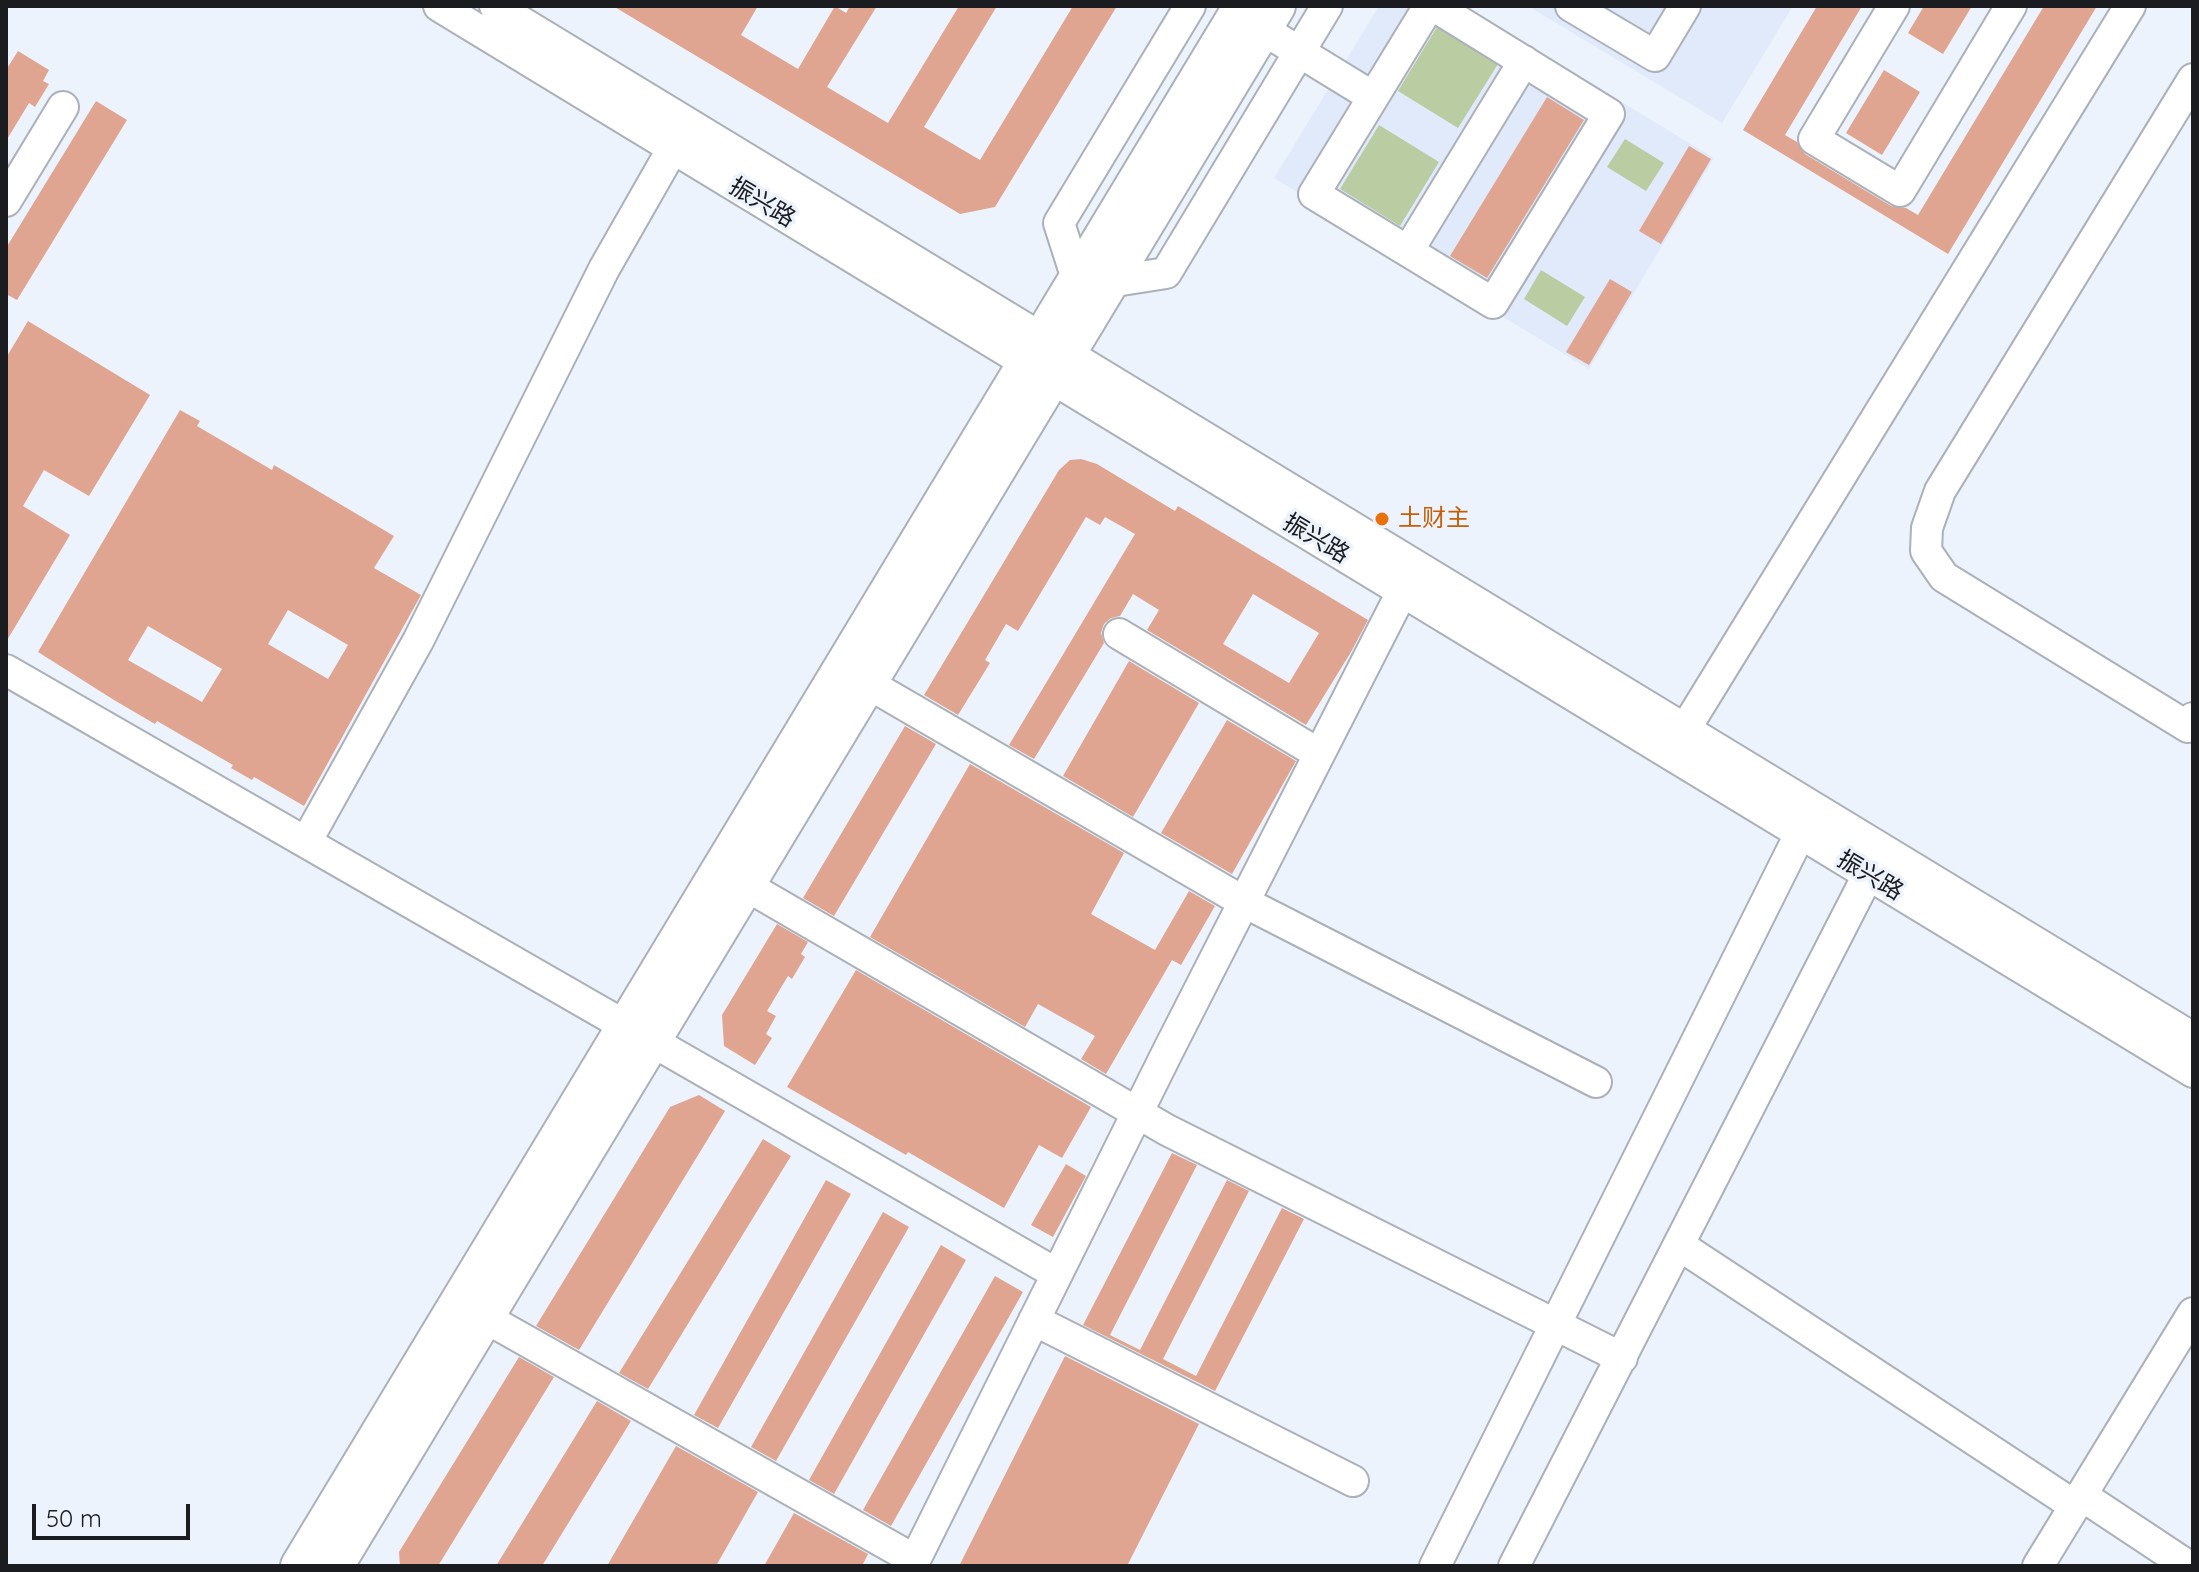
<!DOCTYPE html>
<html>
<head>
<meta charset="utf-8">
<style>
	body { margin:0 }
	#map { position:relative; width:2199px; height:1572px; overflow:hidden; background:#edf3fc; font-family:Quicksand,sans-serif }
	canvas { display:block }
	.frame { position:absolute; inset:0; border:8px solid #1a1c1f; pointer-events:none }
	.scale { position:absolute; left:32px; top:1504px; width:158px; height:36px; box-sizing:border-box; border:4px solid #1a1c1f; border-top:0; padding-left:10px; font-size:24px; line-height:28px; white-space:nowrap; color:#1a1c1f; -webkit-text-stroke:6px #edf3fc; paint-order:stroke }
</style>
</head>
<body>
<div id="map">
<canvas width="2199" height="1572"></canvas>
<div class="frame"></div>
<div class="scale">50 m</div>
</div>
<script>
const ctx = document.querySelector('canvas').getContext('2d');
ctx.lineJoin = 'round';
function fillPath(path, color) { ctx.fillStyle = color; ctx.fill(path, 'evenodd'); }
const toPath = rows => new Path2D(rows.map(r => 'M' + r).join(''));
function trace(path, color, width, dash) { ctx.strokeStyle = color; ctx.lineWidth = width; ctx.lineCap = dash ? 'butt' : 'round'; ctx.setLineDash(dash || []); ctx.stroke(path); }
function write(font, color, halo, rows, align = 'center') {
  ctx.font = font + ' Quicksand,"Noto Sans SC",sans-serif'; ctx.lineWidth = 7; ctx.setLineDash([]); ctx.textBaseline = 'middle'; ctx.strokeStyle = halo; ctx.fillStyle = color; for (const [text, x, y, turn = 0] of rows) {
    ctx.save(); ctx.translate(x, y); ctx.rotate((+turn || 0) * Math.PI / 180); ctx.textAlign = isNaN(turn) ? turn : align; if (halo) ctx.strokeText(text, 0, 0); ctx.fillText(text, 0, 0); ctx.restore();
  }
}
const built = toPath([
	[1379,6,1463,6,1714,158,1589,369,1274,178],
	[1528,6,1793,6,1722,123]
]);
const green = toPath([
	[1437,27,1498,64,1458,128,1398,91],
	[1379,125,1439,162,1400,226,1340,189],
	[1625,139,1664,163,1646,191,1607,167],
	[1541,270,1585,297,1567,326,1524,299]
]);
const building = toPath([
	[613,6,758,6,741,35,798,69,835,6,846,13,850,6,877,6,827,87,888,123,959,6,997,6,924,127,980,160,1073,6,1117,6,995,207,960,214],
	[1817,6,1862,6,1785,135,1797,142,1805,154,1891,206,1906,208,1918,215,2044,6,2097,6,1948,254,1743,130],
	[1924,6,1972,6,1943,54,1908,33],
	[18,51,49,70,43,81,49,84,35,107,29,103,6,141,6,70],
	[1884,70,1920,92,1882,155,1846,133],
	[1547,97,1584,120,1487,278,1450,256],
	[96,101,127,120,17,300,6,294,6,248],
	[1689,146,1711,159,1661,244,1639,231],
	[1610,279,1632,292,1589,365,1566,352],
	[28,321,150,395,89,496,44,470,23,506,70,535,6,642,6,358],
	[180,410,200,421,197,426,272,470,274,465,394,536,374,568,421,595,304,806,254,777,252,780,231,768,233,765,157,721,155,724,114,700,38,652],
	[288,610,348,645,328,679,268,644],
	[148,626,222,669,202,702,128,660],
	[1081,459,1097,464,1175,511,1178,506,1368,620,1351,652,1306,725,1147,630,1159,610,1133,594,1120,616,1111,618,1104,624,1101,633,1104,643,1034,759,1009,745,1135,534,1105,517,1100,525,1086,517,1018,631,1006,624,985,660,990,663,958,715,924,695,1059,470,1070,460],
	[1253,594,1319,633,1289,683,1223,644],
	[1129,661,1199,703,1133,817,1063,776],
	[1227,720,1296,761,1232,874,1161,833],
	[905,726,936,744,834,916,803,898],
	[970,764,1124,853,1091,914,1155,950,1189,891,1215,906,1181,965,1172,960,1106,1074,1081,1059,1095,1036,1038,1004,1025,1027,870,937],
	[777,924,808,942,801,954,805,957,792,979,788,976,767,1011,776,1016,766,1034,772,1038,755,1065,724,1046,722,1015],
	[856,970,1091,1107,1062,1158,1039,1145,1004,1208,908,1152,906,1155,787,1087],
	[699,1095,725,1111,579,1350,536,1326,670,1107],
	[763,1139,791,1156,648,1389,619,1373],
	[1172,1153,1197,1165,1110,1335,1140,1350,1227,1180,1249,1191,1163,1359,1196,1376,1282,1208,1304,1219,1215,1391,1083,1325],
	[1066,1164,1086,1176,1053,1237,1031,1225],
	[826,1180,851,1194,718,1428,694,1415],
	[883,1212,909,1227,776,1461,751,1447],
	[941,1245,966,1260,834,1494,809,1480],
	[995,1276,1023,1292,891,1526,863,1510],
	[1065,1356,1199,1424,1127,1566,959,1566],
	[519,1357,554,1377,438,1566,400,1566,399,1552],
	[597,1401,631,1421,542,1566,496,1566],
	[676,1446,758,1492,716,1566,607,1566],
	[794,1513,868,1554,862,1566,764,1566]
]);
const minor = toPath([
	[439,6,2193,1072],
	[495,6,2193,1038],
	[1429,6,1314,194,1493,303,1609,114,1434,6],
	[1571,6,1655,56,1685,6],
	[1894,6,1814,139,1900,191,2011,6],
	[1262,29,1373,97],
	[2193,79,1940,491,1927,528,1926,551,1944,577,2188,727,2193,718],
	[6,201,63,107],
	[1408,251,1524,61],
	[1077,279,1059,223,1190,6],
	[1109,282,1166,273,1327,6],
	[1119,634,1319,754],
	[6,670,1057,1274],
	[867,683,1244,902,1596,1082],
	[1674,747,2130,6],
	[306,842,418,641,604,269,673,148],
	[745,885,1167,1130,1622,1358],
	[1679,1245,2075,1506],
	[484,1317,915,1560],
	[1034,1320,1353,1481],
	[2081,1495,2188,1566],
	[912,1566,1169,1049,1402,592],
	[1435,1566,1800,834],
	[1514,1566,1866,879],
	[2038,1566,2193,1313]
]);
const major = toPath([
	[300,1566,1243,6],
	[334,1566,1276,6]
]);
const markers = [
	[1382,519,8,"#e8710a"]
];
const streetNames = [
	["振兴路",762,203,31],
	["振兴路",1316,539,31],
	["振兴路",1870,876,31]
];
const foodNames = [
	["土财主",1398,519]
];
fillPath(built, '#e0eafa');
fillPath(green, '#b9cca2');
fillPath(building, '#e0a591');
trace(minor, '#abb0b9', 34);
trace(major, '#abb0b9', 42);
trace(minor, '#fff', 30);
trace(major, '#fff', 38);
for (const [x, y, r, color] of markers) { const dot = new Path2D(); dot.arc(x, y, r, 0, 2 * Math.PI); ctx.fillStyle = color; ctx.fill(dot); trace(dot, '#edf3fc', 3); }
write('24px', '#1a1c1f', '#edf3fc', streetNames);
write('24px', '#c56008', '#edf3fc', foodNames, 'left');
</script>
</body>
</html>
